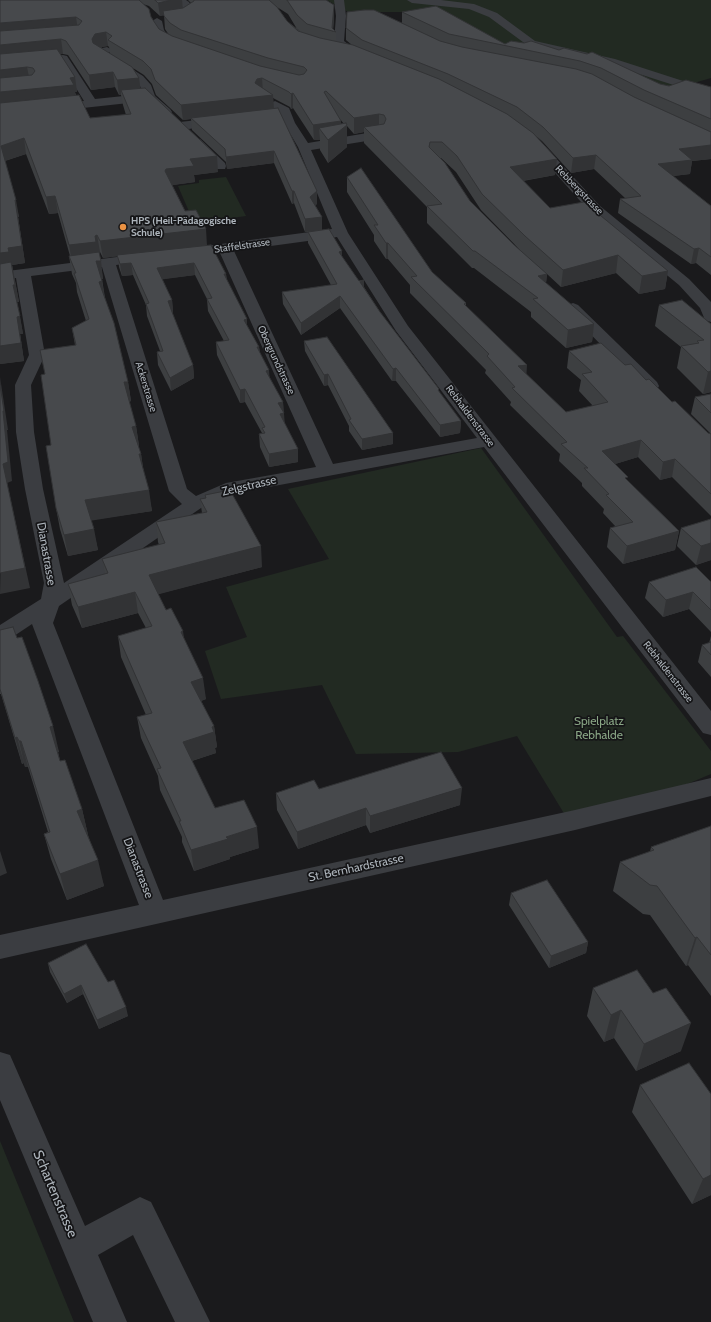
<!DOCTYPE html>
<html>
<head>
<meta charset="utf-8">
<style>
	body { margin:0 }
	canvas { display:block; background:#1a1a1c }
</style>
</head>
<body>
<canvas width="711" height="1322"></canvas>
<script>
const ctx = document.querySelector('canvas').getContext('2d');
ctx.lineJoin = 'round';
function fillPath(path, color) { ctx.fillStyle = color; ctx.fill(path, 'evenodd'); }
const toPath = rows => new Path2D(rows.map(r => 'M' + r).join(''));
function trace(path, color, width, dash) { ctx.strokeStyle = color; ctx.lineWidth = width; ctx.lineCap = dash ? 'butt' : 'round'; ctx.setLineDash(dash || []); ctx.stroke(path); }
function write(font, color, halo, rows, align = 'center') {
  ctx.font = font + ' Cabin,sans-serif'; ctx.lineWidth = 3.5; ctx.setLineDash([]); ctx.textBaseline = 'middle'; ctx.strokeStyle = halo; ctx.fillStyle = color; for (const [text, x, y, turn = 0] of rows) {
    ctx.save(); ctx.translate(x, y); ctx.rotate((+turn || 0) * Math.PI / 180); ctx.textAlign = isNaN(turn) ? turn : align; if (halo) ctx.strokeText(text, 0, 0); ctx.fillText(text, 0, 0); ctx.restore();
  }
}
const green = toPath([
	[327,0,711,0,711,78,662,92,510,49,411,12,348,12],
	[226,177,246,216,194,223,178,186,199,183,199,180],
	[481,448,617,637,623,636,711,751,711,774,680,787,565,815,517,736,458,752,356,754,322,685,221,699,205,651,247,637,226,587,329,559,288,489],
	[0,1141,74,1322,0,1322]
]);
const minor = toPath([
	[174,0,186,0,189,2,195,11,189,19,171,23,167,22,166,20,167,18,182,15,185,11,182,6,174,0],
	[334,0,344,0,346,16,344,41,361,54,369,56,370,58,369,60,365,61,353,58,334,42,336,16,334,0],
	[407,0,441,0,474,4,497,13,535,41,615,59,711,90,711,97,608,64,527,45,489,17,469,9,412,3,407,0],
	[157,18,162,21,164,30,170,38,184,46,185,48,184,50,176,50,162,42,154,30,152,21,157,18],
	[107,47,112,50,111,52,106,53,143,76,151,85,155,96,170,109,172,112,170,115,162,115,147,101,0,117,0,109,84,101,60,62,0,67,0,61,63,55,67,56,95,99,143,94,140,86,135,80,96,56,95,54,98,49,107,47],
	[275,101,289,108,295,123,308,143,379,131,383,132,385,135,383,138,379,139,311,150,348,233,408,326,711,711,711,735,703,733,484,447,231,494,201,508,59,606,53,623,163,900,575,810,711,778,711,796,575,830,0,959,0,935,139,905,32,624,8,640,0,642,0,625,41,599,44,583,25,489,16,432,15,385,29,355,16,278,0,280,0,272,148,253,153,254,155,257,153,260,116,265,187,489,196,496,226,483,316,467,220,253,184,257,179,256,177,253,179,250,184,249,332,229,298,147,281,118,180,130,176,129,174,126,176,123,180,122,277,111,269,105,271,103,275,101],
	[337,237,396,331,477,438,333,464,234,251,337,237],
	[102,267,169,491,182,504,64,583,43,489,34,432,31,385,45,355,31,276,102,267],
	[196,138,200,139,225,163,226,166,225,169,215,169,192,145,190,142,192,139,196,138],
	[536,140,540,141,600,206,689,279,711,302,711,322,705,320,700,308,679,285,590,212,532,147,530,144,532,141,536,140],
	[573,303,578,305,657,382,659,386,657,390,651,391,645,390,568,311,565,308,568,305,573,303],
	[0,1052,10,1055,85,1226,140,1197,151,1202,210,1322,175,1322,133,1235,98,1255,127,1322,93,1322,0,1100,0,1052]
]);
const wall = toPath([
	[0,0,182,0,183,8,191,3,188,0,326,0,334,5,334,19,333,29,336,32,336,42,352,45,346,40,346,28,402,23,402,12,505,44,524,43,660,84,669,86,711,87,711,159,692,161,690,174,673,176,711,206,711,275,696,263,691,264,618,213,620,199,625,198,594,169,571,173,542,141,536,136,555,175,523,181,550,208,668,271,665,289,639,294,616,273,561,287,547,274,546,283,594,324,592,342,566,348,531,317,531,312,474,268,472,268,427,223,427,207,364,143,364,132,354,134,347,126,347,147,328,163,320,150,320,140,314,140,293,108,291,109,290,107,273,98,274,108,317,191,317,204,315,205,322,217,322,230,359,281,364,280,364,287,380,312,439,389,439,392,461,421,460,433,440,437,396,381,392,381,340,308,301,335,283,304,282,292,331,285,308,243,308,232,305,232,294,203,292,204,274,163,227,169,226,162,192,130,191,119,183,120,156,95,152,84,144,75,133,68,139,78,140,88,218,172,194,175,195,182,172,185,185,211,226,274,227,281,247,326,259,347,260,353,269,378,283,402,284,423,298,449,298,462,269,467,260,447,259,434,262,433,245,402,240,403,217,355,216,342,224,341,208,311,207,299,195,275,162,279,172,300,173,312,172,313,193,365,194,378,171,391,158,365,157,352,160,351,147,316,146,305,133,275,122,276,119,267,118,256,103,258,100,252,99,253,103,279,102,279,105,298,128,382,131,401,129,402,136,426,139,446,138,446,141,454,143,468,152,511,91,520,98,550,68,556,60,529,56,508,51,445,45,374,75,345,72,328,86,321,77,292,76,283,72,274,69,256,70,256,58,213,49,214,26,154,5,161,19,217,18,217,25,263,12,265,19,302,17,302,23,334,20,334,24,361,0,364],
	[143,4,149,6,160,16,164,15,165,29,169,35,159,29],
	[277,7,288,14,297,29,300,31,287,21],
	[108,46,109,47,110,53,101,47],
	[60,54,63,54,68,55,91,90,115,87,119,95,121,95,123,105,126,115,90,118,76,95,75,92,77,92,75,77],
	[340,119,344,124,341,124,341,121],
	[439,158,441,158,456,172,481,210,523,253,513,244,470,201],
	[347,177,432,272,466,303,466,306,526,374,566,412,593,406,579,391,581,380,567,368,569,351,625,365,646,380,672,402,708,433,711,434,711,516,672,477,660,480,638,457,615,464,627,480,679,531,675,550,623,564,607,547,610,528,616,527,603,513,604,509,582,486,582,483,559,461,560,454,510,405,511,402,485,373,486,370,410,293,410,285,388,259,386,259,374,241,374,235,347,192],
	[659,305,711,324,711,392,703,394,677,368,681,347,655,326],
	[304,341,393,444,362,450,349,431,349,426,328,385,324,386,305,351],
	[711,394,711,434,691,414,695,397],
	[205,495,262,567,158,594,166,610,184,639,206,699,201,701,214,726,217,747,215,748,216,753,192,761,215,808,259,848,230,857,230,859,194,871,182,842,182,837,160,790,158,776,141,738,137,717,146,715,121,657,118,636,146,628,138,613,82,628,72,605,68,584,105,574,102,559,159,545,158,542,156,522,202,513,200,499,205,498],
	[711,519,711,560,696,565,677,546,681,528],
	[649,582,711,582,711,632,689,609,663,617,645,598],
	[0,630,17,638,59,752,58,752,60,761,82,809,88,835,104,886,67,900,51,859,44,834,48,832,28,767,25,767,24,763,22,764,1,694,0,694],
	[711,636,711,677,698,662,702,645,709,643],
	[319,789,460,805,370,833,366,825,298,849,277,810,276,793],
	[711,826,711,996,688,965,686,966,650,915,643,914,613,891,620,862,650,852,651,847],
	[511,893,588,942,586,953,549,968,509,905],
	[48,963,108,982,128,1016,99,1029,83,994,67,1003,50,972],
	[593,988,681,1051,636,1071,614,1038,604,1042,587,1016],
	[689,1063,711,1195,692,1204,632,1112,640,1085]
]);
const shadedWall = toPath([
	[171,0,182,0,183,11,160,16,158,3],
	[334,5,334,19,333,32,332,31],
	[76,17,78,31,0,36,0,23],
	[106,32,108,46,97,48,94,53,92,39,95,34],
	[61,39,63,54,0,60,0,45],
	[27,67,30,82,0,84,0,70],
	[113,72,115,87,91,90,89,75],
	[75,77,77,92,75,92,76,100,0,108,0,92],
	[139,78,141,93,121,90,121,95,119,95,117,80],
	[262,78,263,93,273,95,274,110,191,118,191,119,183,120,181,105,255,83,257,79],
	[293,93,293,108,291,109,291,94],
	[379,114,379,130,364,127,364,132,354,134,354,118],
	[341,121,341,130,347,125,347,147,328,163,328,140,319,128,320,140,314,140,313,125],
	[24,138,26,154,4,161,1,146],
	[711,145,711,159,692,161,690,174,655,178,658,164,679,149],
	[274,151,274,163,227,169,226,157],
	[596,155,594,169,571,173,573,158],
	[217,156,218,172,194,175,195,182,167,186,165,171,166,169,190,159],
	[557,159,555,175,509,183,510,167],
	[292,191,294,191,294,203,292,204],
	[317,191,317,204,310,210,310,197],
	[55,196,58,213,49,214,46,197],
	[15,200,16,200,19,217,18,217,25,263,12,265,19,302,17,302,13,285,0,271,0,253,8,248],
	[322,217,322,230,305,232,305,219],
	[206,229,207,246,103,258,100,241],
	[97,235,100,252,72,262,69,245],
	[386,243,388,243,388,259,386,259],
	[699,248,696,263,691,264,694,249],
	[342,251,342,263,339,252],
	[618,255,616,273,561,287,563,270],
	[96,261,101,261,103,279,99,280],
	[131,263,133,275,122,276,120,264],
	[194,263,195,275,158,280,157,268],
	[668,271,665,289,639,294,642,276],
	[224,274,226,274,227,286],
	[547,274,545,292,538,276],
	[364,280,364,292,360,282],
	[102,281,105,300,99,282],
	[340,296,340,308,301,335,301,323],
	[172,300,173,312,170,314,168,301],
	[20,316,23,334,20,334,24,361,0,364,0,346,17,317],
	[247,319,247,332,244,320],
	[594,324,592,342,566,348,568,330],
	[257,347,259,347,260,359],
	[193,365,194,378,171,391,170,378],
	[527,365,526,382,518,366],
	[396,368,396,381,392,381,393,369],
	[269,370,270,383,266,371],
	[711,371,711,392,703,394,708,372],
	[328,374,328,385,324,386,324,375],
	[0,377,8,430,7,430,12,481,7,483,30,588,0,594,3,464],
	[124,382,128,382,131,401,126,402],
	[245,389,245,402,240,403,240,390],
	[283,402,285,426,281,427,278,403],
	[461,421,460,433,440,437,440,425],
	[136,426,139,446,134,447,132,427],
	[393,433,393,444,362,450,362,439],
	[641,440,638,457,599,469,602,451],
	[298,449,298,462,269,467,269,454],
	[139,454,141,454,144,474],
	[675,459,672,477,660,480,663,462],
	[149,490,152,511,89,521,85,500],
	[94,529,98,550,68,556,64,535],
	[679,531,675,550,623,564,627,546],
	[711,543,711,560,696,565,701,546],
	[261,546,262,567,152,596,149,575],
	[135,592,138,613,82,628,78,607],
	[693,592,689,609,663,617,666,600],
	[183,631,186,652,181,632],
	[203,678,206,699,194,703,191,682],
	[53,726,59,752,57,753,50,727],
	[214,726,217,747,215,748,216,753,185,763,183,742],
	[17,737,24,763,22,764,15,738],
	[19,741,21,741,28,767,25,767],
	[462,788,460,805,370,833,370,816],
	[366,808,366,825,298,849,297,832],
	[82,809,88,835,83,837,77,811],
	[257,827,259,848,230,857,230,859,194,871,191,850,226,837],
	[0,851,7,873,0,876],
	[98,860,104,886,67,900,60,874],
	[697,937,688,965,686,966,695,938],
	[588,942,586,953,549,968,551,956],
	[81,985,83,994,67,1003,64,994],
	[126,1007,128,1016,99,1029,97,1020],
	[621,1010,614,1038,604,1042,611,1015],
	[691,1023,681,1051,636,1071,644,1044],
	[711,1175,711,1195,692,1204,703,1179]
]);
const building = toPath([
	[0,0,139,0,149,9,151,17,159,29,172,36,260,66,299,75,304,74,307,70,304,67,268,58,181,30,170,23,164,16,163,11,183,8,194,1,194,0,269,0,277,7,287,21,298,31,320,38,353,45,439,79,507,114,533,133,557,159,510,167,550,208,584,202,668,271,642,276,618,255,563,270,525,236,482,194,457,156,442,142,430,142,429,147,445,163,470,201,513,244,547,274,538,276,594,324,568,330,533,299,538,298,475,251,473,251,427,206,442,204,364,127,384,124,386,119,384,115,379,114,354,118,326,91,324,92,341,121,313,125,293,93,291,94,289,92,262,78,257,79,255,83,273,95,181,105,155,80,151,69,143,61,108,40,112,36,106,32,95,34,92,39,93,43,132,67,139,78,117,80,113,72,89,75,66,41,61,39,0,45,0,31,79,25,82,21,76,17,0,23,0,0],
	[155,0,171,0,158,3,155,0],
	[287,0,326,0,334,5,332,28,336,32,307,24,297,15,287,0],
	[436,6,505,44,511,41,524,43,531,41,559,50,564,48,587,54,592,52,660,84,669,86,686,80,711,87,711,119,644,90,601,68,580,61,449,34,402,12,436,6],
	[364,10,374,10,440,41,462,47,576,69,592,74,634,97,711,132,711,145,679,149,692,160,658,164,711,206,711,257,699,248,694,249,620,199,641,196,596,155,573,158,543,127,517,107,448,74,362,40,346,28,347,12,364,10],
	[57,49,75,77,70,78,74,85,0,92,0,78,32,75,35,71,33,68,27,67,0,70,0,54,57,49],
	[145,88,217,156,190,159,194,166,166,169,165,171,185,211,196,210,206,229,100,241,97,235,95,236,96,242,69,245,55,196,46,197,24,138,1,146,16,200,15,200,22,246,8,248,9,252,0,253,0,103,79,95,90,118,131,114,121,90,145,88],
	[278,108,317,191,310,197,322,217,305,219,294,191,292,191,274,151,226,157,225,149,191,118,278,108],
	[346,123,347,125,328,140,319,128,346,123],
	[361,168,432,272,466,303,464,304,527,365,518,366,566,412,608,402,582,374,592,372,569,351,601,343,625,365,631,364,646,380,649,379,672,402,675,401,708,433,711,434,711,494,675,459,663,462,641,440,602,451,628,477,625,478,679,531,627,546,610,528,633,522,606,495,609,494,584,468,588,468,561,444,567,442,512,388,515,387,487,356,489,354,411,277,417,276,388,243,386,243,374,225,378,225,347,177,361,168],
	[329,229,342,251,339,252,359,281,364,280,360,282,380,312,439,389,438,390,461,421,440,425,396,368,393,369,340,296,301,323,282,292,337,284,308,232,329,229],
	[211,245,226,274,224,274,247,319,244,320,259,347,257,347,269,370,266,371,283,402,278,403,284,413,280,414,298,449,269,454,259,434,265,433,262,428,265,427,245,389,240,390,216,342,229,340,207,299,212,298,194,263,157,268,172,300,168,301,172,312,193,365,170,378,157,352,163,351,146,304,149,303,131,263,120,264,117,255,211,245],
	[99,252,101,261,96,261,102,281,99,282,114,323,128,382,124,382,136,426,132,427,141,454,139,454,149,490,85,500,94,529,64,535,56,508,46,446,51,445,41,375,45,374,40,350,76,345,72,328,89,319,74,273,76,273,69,256,99,252],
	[11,262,15,285,13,285,20,316,17,317,21,343,0,346,0,264,11,262],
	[682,300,711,324,711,371,708,372,681,346,699,343,697,341,704,340,659,305,682,300],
	[327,337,393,433,362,439,349,420,351,419,328,374,324,375,304,341,327,337],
	[0,385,4,411,3,411,8,462,3,464,25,568,0,573,0,385],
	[711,394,711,413,695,397,711,394],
	[230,490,261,546,149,575,166,610,171,608,183,631,181,632,203,678,191,682,214,726,212,727,214,732,183,742,215,808,244,800,257,827,226,837,228,839,191,850,179,821,181,821,157,769,161,768,137,717,152,713,118,636,152,626,135,592,78,607,68,584,108,573,102,559,165,543,156,522,207,512,200,499,206,498,205,495,230,490],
	[711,519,711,543,701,546,681,528,711,519],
	[696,567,711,582,711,610,693,592,666,600,649,582,696,567],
	[13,627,17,638,22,637,38,681,53,726,50,727,60,761,65,760,82,809,77,811,98,860,60,874,44,834,50,832,21,741,19,741,17,737,15,738,0,689,0,630,13,627],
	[711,642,711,655,702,645,711,642],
	[441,752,462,788,370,816,366,808,297,832,276,793,314,780,319,789,441,752],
	[711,826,711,955,697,937,695,938,657,886,650,885,620,862,654,850,651,847,711,826],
	[547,880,588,942,551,956,511,893,547,880],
	[86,944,108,982,114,980,126,1007,97,1020,81,985,64,994,48,963,86,944],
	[637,970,653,993,666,988,691,1023,644,1044,621,1010,611,1015,593,988,637,970],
	[689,1063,711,1094,711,1175,703,1179,640,1085,689,1063]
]);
const markers = [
	[123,227,4,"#eb9243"]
];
const farStreetnames = [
	["Rebbergstrasse",579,190,46],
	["Staffelstrasse",242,246,-8],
	["Obergrundstrasse",276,360,65],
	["Ackerstrasse",146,387,73],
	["Rebhaldenstrasse",470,416,53],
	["Rebhaldenstrasse",668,672,52]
];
const farPoinames = [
	["HPS (Heil-Pädagogische",131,221],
	["Schule)",131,233]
];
const streetNames = [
	["Zelgstrasse",249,486,-13],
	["Dianastrasse",46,554,80],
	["Dianastrasse",138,868,69],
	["St. Bernhardstrasse",356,868,-12]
];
const parkNames = [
	["Spielplatz",599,721],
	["Rebhalde",599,735]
];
const nearStreetnames = [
	["Schartenstrasse",55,1194,67]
];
fillPath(green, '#222a22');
fillPath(minor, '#3b3d41');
fillPath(wall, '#3d3f41');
fillPath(shadedWall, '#323335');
fillPath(building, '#47494c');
trace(building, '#323335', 1);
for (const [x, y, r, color] of markers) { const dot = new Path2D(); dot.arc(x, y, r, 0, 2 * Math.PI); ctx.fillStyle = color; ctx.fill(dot); trace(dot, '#151517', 1.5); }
write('10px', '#adb4bb', '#151517', farStreetnames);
write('bold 10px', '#adb4bb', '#151517', farPoinames, 'left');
write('12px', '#adb4bb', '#151517', streetNames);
write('12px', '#89a585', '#151517', parkNames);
write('14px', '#adb4bb', '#151517', nearStreetnames);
</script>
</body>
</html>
